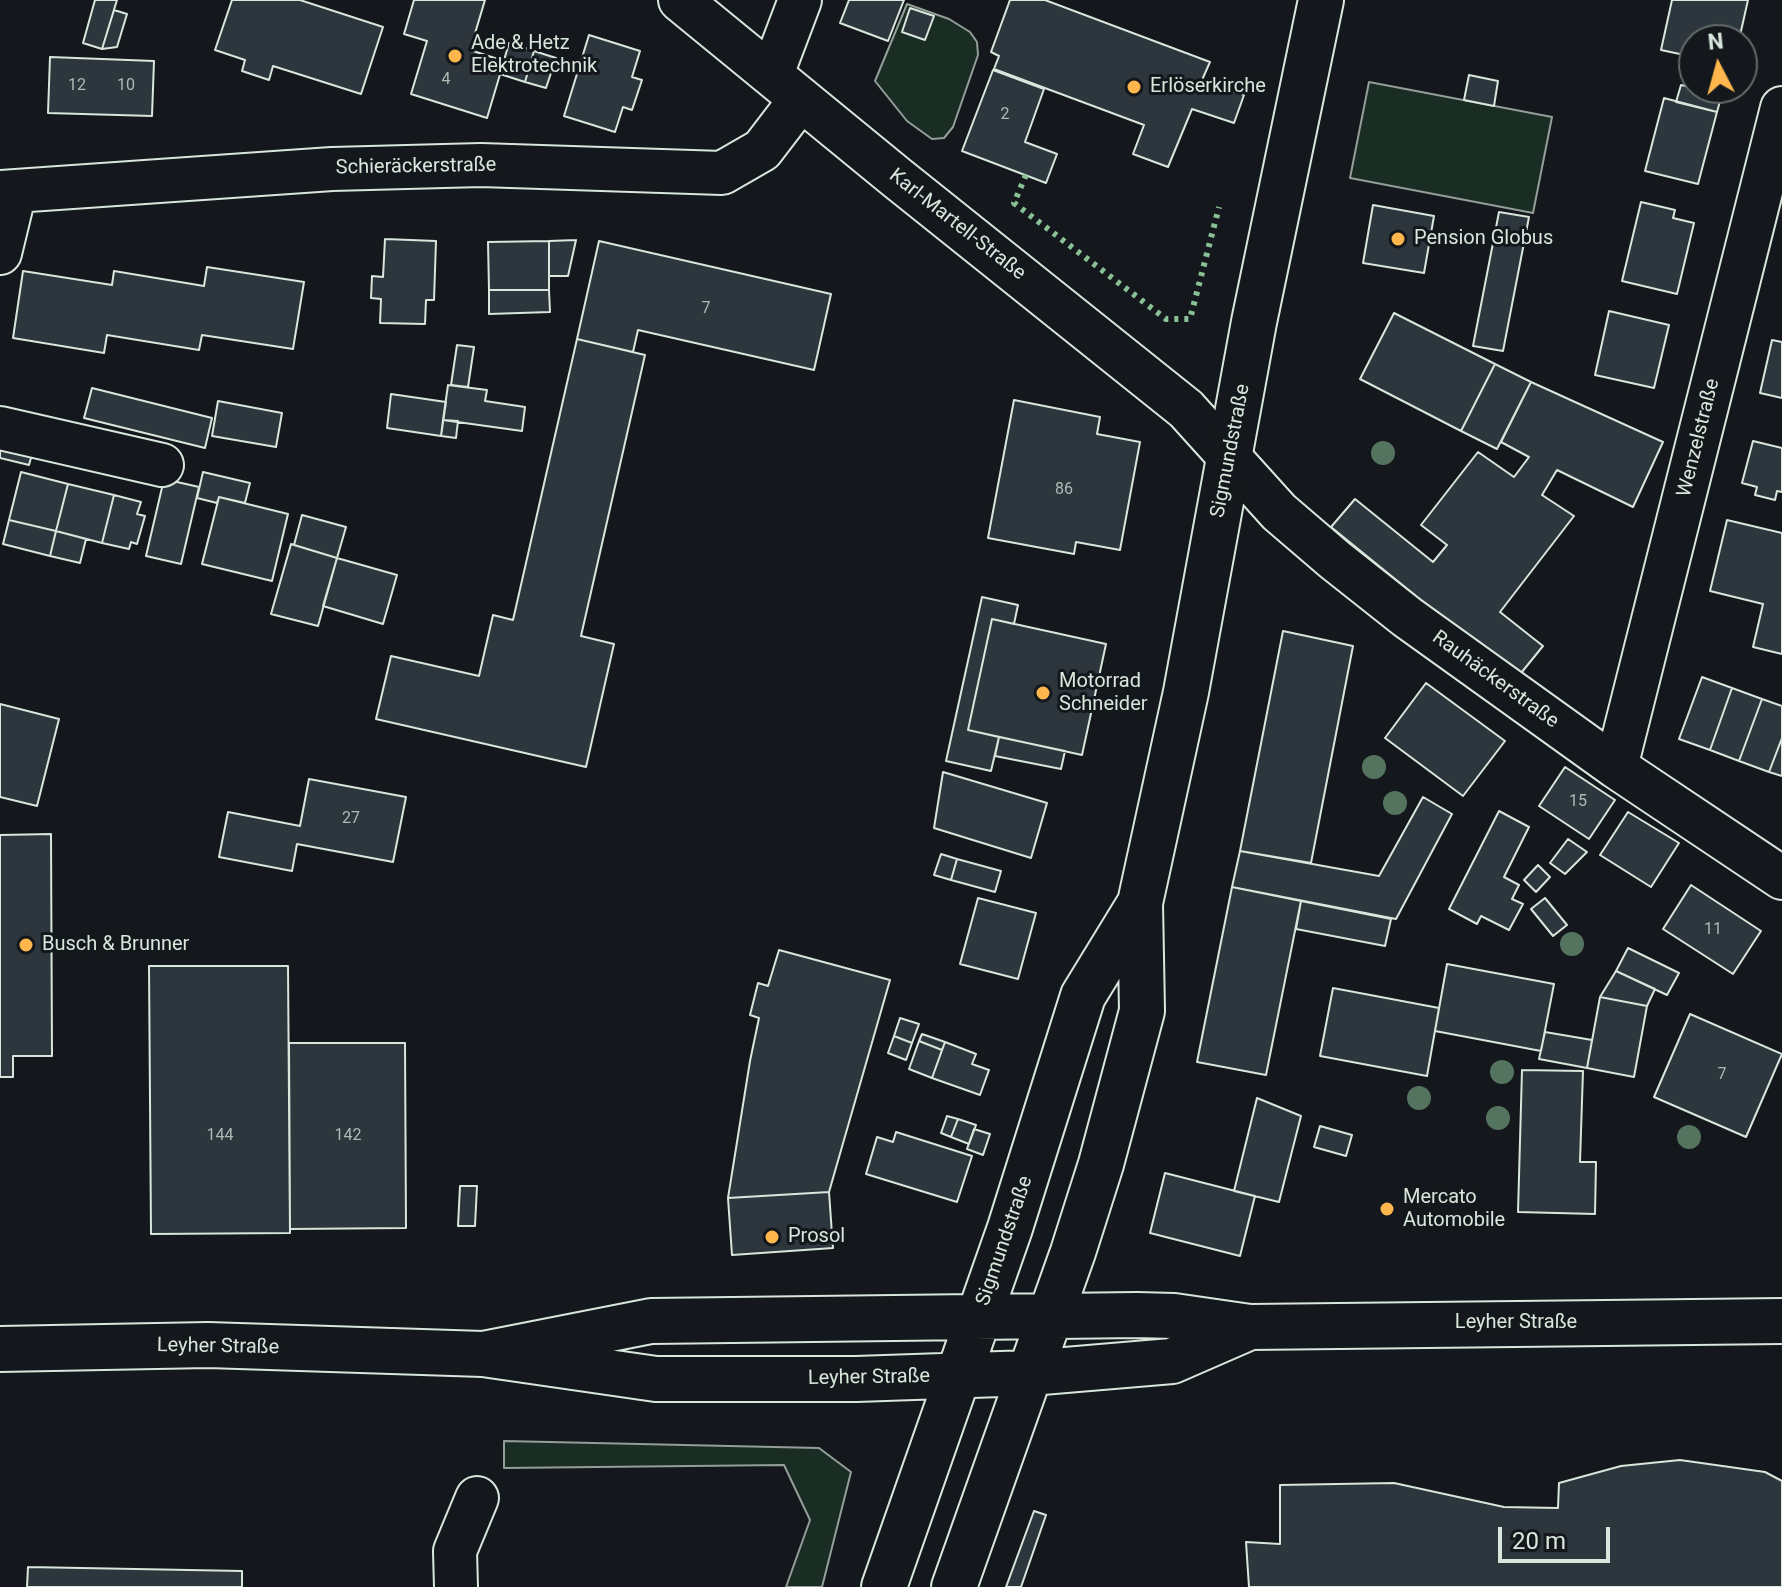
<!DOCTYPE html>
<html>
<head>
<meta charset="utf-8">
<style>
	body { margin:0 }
	#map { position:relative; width:1782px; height:1587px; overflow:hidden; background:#14181c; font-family:Roboto,sans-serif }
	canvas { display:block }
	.north { position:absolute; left:1678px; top:24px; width:80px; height:80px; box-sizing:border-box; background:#14181c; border:2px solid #626a69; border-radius:50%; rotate:354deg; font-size:22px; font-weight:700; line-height:32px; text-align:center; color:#d8e6dc }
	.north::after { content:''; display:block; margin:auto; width:28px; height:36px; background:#ffb74d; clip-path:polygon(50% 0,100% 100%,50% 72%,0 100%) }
	.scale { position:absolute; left:1498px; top:1527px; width:112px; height:36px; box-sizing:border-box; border:4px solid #d8e6dc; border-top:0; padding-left:10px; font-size:24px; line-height:28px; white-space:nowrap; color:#d8e6dc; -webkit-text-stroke:6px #14181c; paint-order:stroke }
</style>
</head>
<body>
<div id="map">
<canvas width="1782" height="1587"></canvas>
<div class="north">N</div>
<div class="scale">20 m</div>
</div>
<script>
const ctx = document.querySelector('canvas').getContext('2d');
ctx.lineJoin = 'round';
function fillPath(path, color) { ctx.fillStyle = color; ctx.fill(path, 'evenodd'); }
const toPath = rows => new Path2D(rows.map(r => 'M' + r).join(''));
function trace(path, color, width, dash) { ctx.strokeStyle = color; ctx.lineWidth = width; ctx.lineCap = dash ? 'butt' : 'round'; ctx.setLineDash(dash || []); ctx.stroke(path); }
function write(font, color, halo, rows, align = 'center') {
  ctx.font = font + ' Roboto,sans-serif'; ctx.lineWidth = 6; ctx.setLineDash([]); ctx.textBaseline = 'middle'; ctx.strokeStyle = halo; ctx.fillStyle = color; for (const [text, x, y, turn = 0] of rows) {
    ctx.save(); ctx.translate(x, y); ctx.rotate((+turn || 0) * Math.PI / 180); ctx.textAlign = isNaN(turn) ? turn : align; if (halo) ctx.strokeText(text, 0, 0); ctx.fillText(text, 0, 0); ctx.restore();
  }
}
const green = toPath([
	[907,4,949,19,970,32,977,42,978,55,953,127,944,138,932,139,907,121,875,81,907,4],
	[1369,82,1552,117,1533,213,1350,178,1369,82],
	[504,1441,819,1448,851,1472,822,1587,786,1587,810,1520,784,1465,504,1468,504,1441]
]);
const building = toPath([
	[95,0,117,0,102,49,83,43,95,0],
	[232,0,300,0,383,27,361,94,273,66,269,80,242,71,245,60,215,50,232,0],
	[414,0,485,0,470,50,504,61,487,118,411,94,427,41,404,34,414,0],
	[849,0,904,0,888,41,840,23,849,0],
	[1010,0,1045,0,1210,62,1202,80,1244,95,1234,123,1192,109,1168,167,1133,154,1144,125,994,69,999,56,991,52,1010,0],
	[1672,0,1748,0,1739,40,1694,40,1694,57,1661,50,1672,0],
	[910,8,934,16,925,40,902,32,910,8],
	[114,10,127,14,117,47,102,49,114,10],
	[589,35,640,51,632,77,642,80,632,110,623,107,615,132,564,116,589,35],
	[509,43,534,51,525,82,500,74,509,43],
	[534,51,556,58,546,88,525,82,534,51],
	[50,57,154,61,152,116,48,113,50,57],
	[993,70,1044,89,1025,142,1057,154,1046,183,962,151,993,70],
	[1469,75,1498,81,1494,106,1464,100,1469,75],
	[1681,85,1722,94,1717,112,1676,102,1681,85],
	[1664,98,1717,112,1698,184,1645,171,1664,98],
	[1641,202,1675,210,1673,218,1694,223,1677,294,1622,281,1641,202],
	[1373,205,1434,216,1424,273,1363,263,1373,205],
	[1499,212,1529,217,1503,351,1473,346,1499,212],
	[385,239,436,241,434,300,426,300,425,324,380,323,381,299,371,298,372,276,383,277,385,239],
	[576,240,568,276,549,276,549,241,576,240],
	[549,241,549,290,489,290,488,242,549,241],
	[599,241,831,294,814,370,638,330,633,352,577,339,599,241],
	[207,267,304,282,293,349,202,335,199,350,107,335,104,353,13,338,23,271,112,285,114,271,204,286,207,267],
	[489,290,549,290,550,312,489,314,489,290],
	[1609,311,1669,325,1654,388,1595,375,1609,311],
	[1394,313,1495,364,1461,431,1360,379,1394,313],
	[577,339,645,355,581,636,614,644,586,767,376,719,391,656,479,676,493,615,513,620,577,339],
	[1772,340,1782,342,1782,398,1760,393,1772,340],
	[457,345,474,347,468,387,451,385,457,345],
	[1495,364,1531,382,1497,449,1461,431,1495,364],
	[1531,382,1663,442,1633,507,1557,470,1542,495,1574,516,1500,612,1543,646,1517,678,1331,527,1355,499,1433,562,1447,545,1421,525,1478,452,1514,477,1529,457,1501,442,1531,382],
	[448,385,487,390,485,401,525,407,522,431,443,420,448,385],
	[92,388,212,418,205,448,84,418,92,388],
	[391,394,446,402,441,436,387,428,391,394],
	[1014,400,1100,417,1097,434,1140,442,1120,550,1076,542,1074,554,988,538,1014,400],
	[218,401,282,413,276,447,212,436,218,401],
	[443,420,458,421,456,438,441,436,443,420],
	[0,439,34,447,29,465,0,458,0,439],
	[1753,441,1782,448,1782,492,1777,491,1775,500,1755,495,1757,487,1742,483,1753,441],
	[21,472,68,484,56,531,9,520,21,472],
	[203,472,250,483,245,503,219,497,217,503,197,498,203,472],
	[164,479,199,487,181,564,146,556,164,479],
	[68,484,114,495,102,543,56,531,68,484],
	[114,495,141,502,137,514,145,516,137,544,131,542,129,549,102,543,114,495],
	[219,497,288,514,272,581,202,564,219,497],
	[302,515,346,527,337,558,294,545,302,515],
	[9,520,56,531,50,556,3,544,9,520],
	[1727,520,1782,533,1782,654,1753,647,1763,604,1710,591,1727,520],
	[56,531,86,539,80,563,50,556,56,531],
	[291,544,337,558,318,626,271,614,291,544],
	[337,558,397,575,383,624,323,606,337,558],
	[982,597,1018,605,1014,624,992,619,968,730,999,737,991,771,946,761,982,597],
	[992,619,1106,644,1082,755,968,730,992,619],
	[1283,631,1353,646,1311,863,1240,851,1283,631],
	[1702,677,1732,688,1710,750,1679,739,1702,677],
	[1426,683,1505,741,1463,796,1385,738,1426,683],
	[1732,688,1762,699,1739,761,1710,750,1732,688],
	[1762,699,1782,706,1782,738,1769,772,1739,761,1762,699],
	[0,704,59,719,37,806,0,797,0,704],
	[999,737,1065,751,1061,769,995,756,999,737],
	[1782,738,1782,776,1769,772,1782,738],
	[1565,767,1615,800,1589,839,1539,806,1565,767],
	[943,772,1047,803,1031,858,934,828,943,772],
	[309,779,406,797,393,862,297,844,292,871,219,857,228,812,300,826,309,779],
	[1423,797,1452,814,1396,919,1232,887,1240,851,1379,876,1423,797],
	[1499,811,1529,827,1504,877,1519,885,1512,899,1523,904,1509,930,1481,916,1477,924,1449,909,1499,811],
	[1628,812,1679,843,1651,887,1600,855,1628,812],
	[51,834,52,1056,13,1056,13,1077,0,1077,0,835,51,834],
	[1568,839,1587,852,1565,874,1550,863,1568,839],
	[941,854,957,859,951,880,934,875,941,854],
	[957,859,1001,871,995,892,951,880,957,859],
	[1538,865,1550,877,1536,892,1524,880,1538,865],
	[1691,885,1761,931,1733,974,1663,929,1691,885],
	[1232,887,1301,901,1266,1075,1197,1062,1232,887],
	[978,898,1036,913,1018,979,960,964,978,898],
	[1545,898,1567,925,1553,936,1531,909,1545,898],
	[1301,901,1391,919,1385,946,1296,929,1301,901],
	[1628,948,1679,973,1667,995,1616,971,1628,948],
	[779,950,890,980,829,1192,728,1198,750,1061,759,1018,750,1015,758,983,768,986,779,950],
	[1447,964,1554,984,1541,1051,1435,1031,1447,964],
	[149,966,288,966,290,1233,151,1234,149,966],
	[1616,971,1655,989,1647,1006,1600,997,1616,971],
	[1333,988,1439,1008,1427,1076,1320,1056,1333,988],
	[1600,997,1647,1006,1634,1077,1587,1068,1600,997],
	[1690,1014,1782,1054,1746,1137,1654,1097,1690,1014],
	[900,1018,919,1024,912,1043,894,1036,900,1018],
	[1545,1032,1592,1040,1587,1068,1539,1059,1545,1032],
	[922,1034,945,1042,942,1050,919,1041,922,1034],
	[894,1036,912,1043,906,1060,888,1053,894,1036],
	[919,1041,942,1050,932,1078,909,1069,919,1041],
	[945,1042,976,1054,972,1064,989,1070,980,1095,932,1078,945,1042],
	[289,1043,405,1043,406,1228,290,1229,289,1043],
	[1522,1070,1583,1071,1580,1162,1596,1162,1595,1214,1518,1212,1522,1070],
	[1257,1098,1301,1116,1279,1202,1234,1191,1257,1098],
	[947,1116,958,1119,951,1137,941,1133,947,1116],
	[958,1119,976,1125,969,1144,951,1137,958,1119],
	[1320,1126,1352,1135,1346,1156,1314,1147,1320,1126],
	[974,1129,990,1134,983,1155,967,1149,974,1129],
	[896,1132,972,1156,957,1202,866,1174,877,1137,893,1142,896,1132],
	[1165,1173,1255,1196,1240,1256,1150,1233,1165,1173],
	[460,1186,477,1186,475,1226,458,1226,460,1186],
	[829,1192,833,1248,732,1255,728,1198,829,1192],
	[1680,1460,1765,1472,1782,1481,1782,1587,1249,1587,1246,1542,1280,1544,1280,1485,1394,1483,1504,1507,1558,1508,1559,1483,1621,1466,1680,1460],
	[1034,1511,1046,1515,1021,1587,1006,1587,1034,1511],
	[28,1567,242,1571,242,1587,27,1587,28,1567]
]);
const minor = toPath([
	[680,0,896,177,1186,409,1279,512,1335,560,1407,617,1616,767,1782,878],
	[772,74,800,0],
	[0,192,332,169,481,165,722,173,762,150,801,99],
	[0,253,15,191],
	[0,428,162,465],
	[1616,767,1782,108],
	[456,1587,455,1551,477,1498]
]);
const major = toPath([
	[0,1349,208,1345,483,1354,656,1379,856,1379,1030,1373,1172,1361,1250,1327],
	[483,1354,651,1321,1137,1315,1174,1316,1250,1327,1782,1321],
	[884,1587,1010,1228,1083,996,1140,903],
	[954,1587,1073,1252,1101,1164,1142,1011,1140,903,1186,692,1254,322,1321,0]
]);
const hedge = toPath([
	[1026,175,1014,203,1166,319,1190,319,1219,207]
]);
const trees = [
	[1383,453],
	[1374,767],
	[1395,803],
	[1572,944],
	[1502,1072],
	[1419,1098],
	[1498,1118],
	[1689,1137]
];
const markers = [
	[455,56,8,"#ffb74d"],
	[1134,87,8,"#ffb74d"],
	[1398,239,8,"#ffb74d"],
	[1043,693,8,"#ffb74d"],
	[26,945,8,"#ffb74d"],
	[1387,1209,8,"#ffb74d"],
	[772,1237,8,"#ffb74d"]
];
const numberNames = [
	["4",446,80],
	["12",77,86],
	["10",126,86],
	["2",1005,115],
	["7",706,309],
	["86",1064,490],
	["15",1578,802],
	["27",351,819],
	["11",1713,930],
	["7",1722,1075],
	["144",220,1136],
	["142",348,1136]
];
const poiNames = [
	["Ade & Hetz",471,44],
	["Elektrotechnik",471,67],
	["Erlöserkirche",1150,87],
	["Pension Globus",1414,239],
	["Motorrad",1059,682],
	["Schneider",1059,705],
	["Busch & Brunner",42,945],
	["Mercato",1403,1198],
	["Automobile",1403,1221],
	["Prosol",788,1237]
];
const streetNames = [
	["Schieräckerstraße",416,167,-1],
	["Karl-Martell-Straße",957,225,38],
	["Wenzelstraße",1699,438,-76],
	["Sigmundstraße",1231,451,-79],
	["Rauhäckerstraße",1495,680,36],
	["Sigmundstraße",1005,1241,-71],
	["Leyher Straße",1516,1323],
	["Leyher Straße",218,1347,1],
	["Leyher Straße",869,1378,-1]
];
fillPath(green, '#1a2d24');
trace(green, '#939e99', 2);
fillPath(building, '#2c363c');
trace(building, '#d8e6dc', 2);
trace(minor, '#d8e6dc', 46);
trace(major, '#d8e6dc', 48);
trace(minor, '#14181c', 42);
trace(major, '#14181c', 44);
trace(hedge, '#8ac095', 6, [4, 6]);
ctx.fillStyle = '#55745f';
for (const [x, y] of trees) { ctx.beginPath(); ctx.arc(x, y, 12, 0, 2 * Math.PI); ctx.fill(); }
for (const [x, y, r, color] of markers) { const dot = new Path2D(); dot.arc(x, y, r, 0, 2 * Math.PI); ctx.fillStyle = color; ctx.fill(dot); trace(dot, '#14181c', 3); }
write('16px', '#adbab4', null, numberNames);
write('20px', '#d8e6dc', '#14181c', poiNames, 'left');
write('20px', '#d8e6dc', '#14181c', streetNames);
</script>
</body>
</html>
